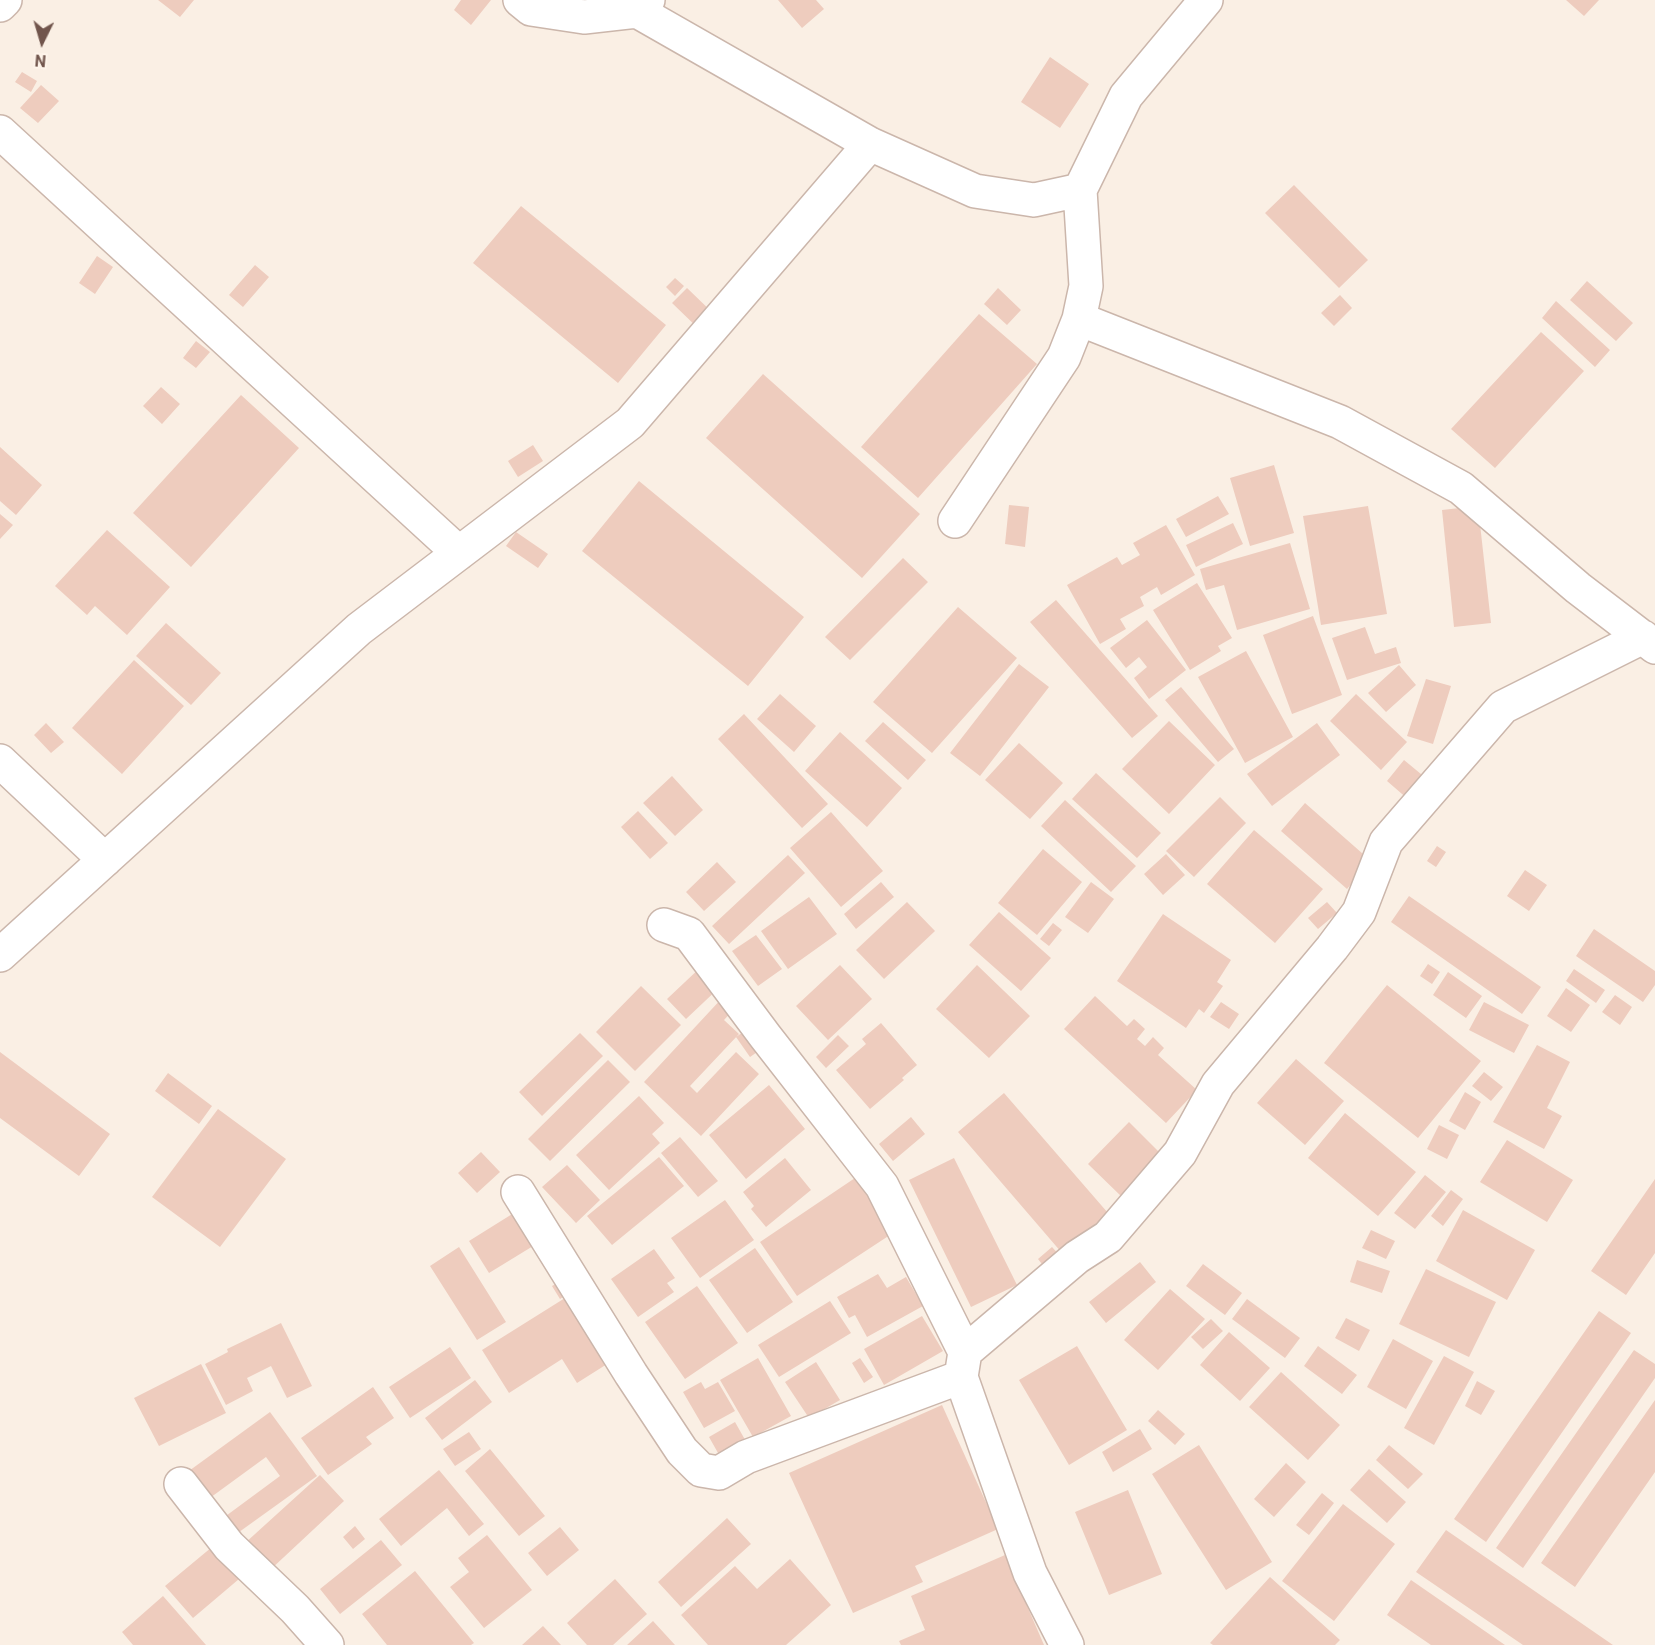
<!DOCTYPE html>
<html>
<head>
<meta charset="utf-8">
<style>
	body { margin:0 }
	#map { position:relative; width:1655px; height:1645px; overflow:hidden; background:#faefe4; font-family:Roboto,sans-serif }
	canvas { display:block }
	.north { position:absolute; left:12px; top:12px; width:60px; height:60px; -webkit-text-stroke:4px #fef4ea; paint-order:stroke; rotate:185deg; font-size:16px; font-weight:700; line-height:24px; text-align:center; color:#71554c }
	.north::after { content:''; display:block; margin:auto; width:21px; height:27px; background:#71554c; clip-path:polygon(50% 0,100% 100%,50% 72%,0 100%) }
</style>
</head>
<body>
<div id="map">
<canvas width="1655" height="1645"></canvas>
<div class="north">N</div>
</div>
<script>
const ctx = document.querySelector('canvas').getContext('2d');
ctx.lineJoin = 'round';
function fillPath(path, color) { ctx.fillStyle = color; ctx.fill(path, 'evenodd'); }
const toPath = rows => new Path2D(rows.map(r => 'M' + r).join(''));
function trace(path, color, width, dash) { ctx.strokeStyle = color; ctx.lineWidth = width; ctx.lineCap = dash ? 'butt' : 'round'; ctx.setLineDash(dash || []); ctx.stroke(path); }
const building = toPath([
	[158,0,194,0,180,17],
	[461,0,491,0,471,25,454,10],
	[778,0,816,0,824,9,802,28],
	[1566,0,1599,0,1584,16],
	[1050,57,1089,84,1060,128,1021,102],
	[22,72,37,81,31,92,15,82],
	[41,85,59,101,38,123,20,108],
	[1294,185,1368,260,1339,288,1265,213],
	[521,206,666,325,618,383,473,263],
	[97,256,113,267,95,294,79,283],
	[255,265,269,277,243,307,229,295],
	[675,278,684,286,675,296,666,287],
	[1587,281,1633,323,1616,341,1570,300],
	[687,288,716,316,701,331,672,303],
	[998,288,1021,310,1007,325,984,304],
	[1340,295,1352,308,1334,326,1321,313],
	[1556,301,1610,350,1595,367,1542,318],
	[979,314,1037,364,918,498,861,447],
	[1541,332,1584,371,1495,468,1451,429],
	[196,341,210,352,196,368,183,358],
	[763,374,920,514,862,578,706,438],
	[161,387,180,404,162,424,143,406],
	[241,395,299,448,191,567,133,513],
	[533,445,543,461,518,477,508,461],
	[0,447,42,485,16,515,0,501],
	[1274,465,1294,533,1250,546,1230,478],
	[639,481,804,617,748,686,582,551],
	[1218,496,1229,514,1186,537,1176,519],
	[1009,505,1029,507,1025,547,1005,544],
	[1368,506,1387,614,1321,625,1303,516],
	[1478,506,1491,623,1454,627,1442,510],
	[0,514,13,525,0,539],
	[1233,523,1243,544,1196,567,1186,545],
	[1166,525,1195,575,1161,595,1157,587,1140,597,1144,606,1120,619,1126,629,1100,644,1067,585,1117,557,1122,565,1140,555,1133,543],
	[107,530,170,587,127,635,95,606,87,615,55,586],
	[516,532,548,554,538,568,506,546],
	[1290,543,1310,609,1237,630,1224,585,1206,590,1200,569],
	[903,558,928,582,850,660,825,637],
	[1197,583,1232,638,1218,646,1221,651,1190,670,1153,610],
	[1056,600,1158,716,1132,738,1030,622],
	[958,607,1017,658,932,753,873,702],
	[1313,616,1342,695,1292,714,1263,635],
	[1147,620,1186,670,1149,699,1134,678,1147,667,1139,657,1126,668,1110,648],
	[166,623,221,673,191,705,136,656],
	[1365,627,1375,654,1396,647,1401,663,1347,680,1332,638],
	[1246,651,1293,737,1245,763,1198,677],
	[134,660,184,706,122,774,72,728],
	[1019,664,1049,687,980,776,950,753],
	[1399,665,1416,685,1386,712,1368,693],
	[1426,679,1451,686,1433,744,1407,736],
	[1181,687,1234,749,1218,762,1165,700],
	[780,694,816,726,794,752,757,719],
	[1356,694,1407,742,1381,770,1330,721],
	[744,714,828,804,802,828,718,739],
	[1169,721,1215,765,1169,814,1122,769],
	[883,722,926,760,908,780,865,741],
	[46,723,64,742,51,753,34,735],
	[1317,723,1340,755,1272,806,1247,774],
	[840,732,902,788,867,827,805,771],
	[1019,743,1063,783,1030,819,985,780],
	[1404,760,1427,779,1409,800,1387,781],
	[1096,773,1161,833,1137,858,1072,799],
	[672,776,703,810,675,836,643,803],
	[1220,797,1246,823,1194,877,1166,851],
	[1065,800,1136,866,1111,892,1041,826],
	[1305,803,1371,861,1347,889,1281,831],
	[638,811,668,843,650,859,621,827],
	[831,812,883,871,841,907,790,848],
	[1254,830,1323,889,1275,943,1207,884],
	[1437,846,1446,852,1436,867,1427,861],
	[1043,849,1082,882,1037,935,998,903],
	[1166,854,1185,875,1163,895,1144,874],
	[788,855,805,873,729,944,712,926],
	[717,862,736,882,704,911,686,892],
	[1525,870,1547,885,1529,911,1507,896],
	[881,882,894,897,856,929,844,914],
	[1091,882,1114,899,1088,933,1065,917],
	[1409,896,1541,987,1522,1014,1391,922],
	[809,897,837,934,788,969,761,931],
	[907,902,935,931,884,979,856,950],
	[1327,902,1337,913,1318,929,1308,918],
	[999,912,1051,958,1021,991,969,945],
	[1163,914,1231,960,1217,982,1223,986,1204,1013,1199,1009,1186,1028,1117,981],
	[1053,923,1062,930,1049,946,1040,939],
	[1594,929,1655,971,1655,985,1643,1002,1576,956],
	[756,935,782,969,758,986,732,951],
	[1428,964,1440,972,1432,984,1420,976],
	[703,965,722,985,686,1019,667,999],
	[840,965,872,999,828,1040,796,1006],
	[977,965,1030,1016,989,1058,936,1009],
	[1574,969,1605,990,1596,1003,1566,981],
	[1448,972,1482,996,1466,1018,1433,995],
	[1387,985,1481,1061,1418,1138,1324,1063],
	[641,986,681,1025,635,1071,596,1032],
	[1566,988,1590,1005,1571,1032,1547,1016],
	[1615,995,1632,1007,1620,1025,1602,1012],
	[724,996,736,1007,724,1020,739,1034,690,1086,697,1093,736,1052,759,1074,701,1136,644,1082],
	[1095,996,1127,1026,1134,1019,1145,1029,1137,1039,1145,1046,1153,1037,1164,1048,1158,1055,1197,1090,1166,1123,1064,1029],
	[1221,1002,1239,1014,1229,1029,1210,1017],
	[1484,1002,1529,1025,1514,1053,1469,1030],
	[881,1023,917,1065,902,1078,904,1080,870,1109,836,1070,866,1044,862,1039],
	[749,1028,763,1048,750,1057,736,1037],
	[580,1033,603,1056,542,1116,519,1092],
	[838,1035,849,1046,826,1068,816,1057],
	[1537,1045,1570,1062,1547,1108,1562,1116,1544,1149,1493,1122],
	[0,1052,110,1134,79,1176,0,1118],
	[1296,1059,1344,1101,1305,1145,1257,1103],
	[608,1060,630,1082,550,1161,528,1139],
	[1484,1072,1503,1087,1491,1101,1472,1086],
	[168,1073,212,1106,199,1124,155,1091],
	[769,1085,805,1129,746,1179,709,1135],
	[1465,1092,1481,1102,1465,1130,1449,1121],
	[1004,1093,1108,1213,1062,1253,958,1132],
	[639,1096,664,1123,652,1134,660,1143,609,1190,576,1155],
	[218,1109,286,1159,220,1247,152,1197],
	[1345,1113,1416,1172,1378,1216,1308,1158],
	[911,1117,925,1134,893,1161,879,1144],
	[1129,1122,1164,1157,1123,1198,1088,1164],
	[1439,1125,1459,1135,1447,1159,1427,1149],
	[680,1137,718,1181,698,1197,661,1153],
	[1507,1140,1573,1180,1547,1222,1480,1182],
	[481,1152,500,1172,477,1193,458,1173],
	[659,1157,684,1186,612,1245,587,1216],
	[785,1158,811,1190,766,1227,751,1209,754,1206,743,1192],
	[954,1158,1017,1285,971,1307,909,1180],
	[567,1165,600,1200,576,1223,542,1187],
	[1425,1175,1446,1192,1415,1229,1394,1213],
	[855,1178,893,1233,797,1296,760,1242],
	[1655,1179,1655,1253,1626,1295,1591,1271],
	[1451,1190,1463,1199,1443,1226,1431,1216],
	[725,1200,754,1240,700,1278,671,1238],
	[1463,1210,1535,1250,1507,1300,1436,1261],
	[517,1211,538,1243,489,1273,469,1241],
	[1371,1230,1395,1241,1386,1259,1362,1248],
	[459,1247,506,1322,477,1340,430,1266],
	[1052,1247,1063,1259,1048,1272,1038,1259],
	[755,1248,793,1302,747,1333,709,1280],
	[654,1249,675,1278,667,1283,674,1292,638,1317,611,1279],
	[1357,1260,1390,1271,1382,1293,1350,1282],
	[1140,1262,1156,1282,1106,1323,1089,1302],
	[1203,1264,1242,1293,1225,1315,1186,1286],
	[1426,1269,1496,1302,1469,1357,1399,1324],
	[878,1274,887,1288,906,1277,923,1306,867,1337,855,1315,849,1318,837,1297],
	[566,1278,574,1290,560,1299,552,1286],
	[697,1286,738,1343,685,1379,645,1322],
	[1170,1289,1205,1319,1158,1370,1124,1340],
	[573,1293,615,1359,577,1383,562,1359,509,1393,482,1350],
	[1247,1299,1300,1338,1285,1358,1232,1319],
	[830,1301,851,1333,779,1377,758,1345],
	[1599,1311,1631,1333,1486,1542,1454,1519],
	[922,1316,943,1351,884,1385,864,1349],
	[1346,1318,1370,1330,1359,1351,1335,1338],
	[1211,1319,1223,1331,1203,1349,1191,1337],
	[281,1323,312,1386,287,1398,271,1366,247,1378,253,1391,226,1405,205,1364,228,1352,227,1349],
	[1229,1332,1270,1368,1240,1401,1200,1365],
	[1393,1339,1433,1361,1406,1409,1367,1387],
	[1077,1346,1127,1430,1069,1465,1019,1380],
	[1318,1346,1357,1375,1342,1394,1304,1366],
	[450,1347,471,1378,410,1418,389,1387],
	[1634,1350,1655,1364,1655,1378,1523,1568,1496,1548],
	[1444,1356,1474,1372,1434,1445,1404,1428],
	[758,1358,791,1416,753,1437,720,1380],
	[860,1358,873,1377,864,1383,852,1363],
	[816,1362,840,1400,809,1418,785,1382],
	[201,1364,226,1413,159,1446,134,1398],
	[1281,1372,1340,1425,1308,1460,1249,1407],
	[475,1380,492,1402,442,1440,425,1418],
	[1477,1381,1495,1391,1481,1415,1465,1406],
	[701,1382,705,1389,718,1382,735,1411,704,1428,683,1392],
	[373,1387,394,1418,366,1437,372,1444,328,1475,301,1438],
	[1655,1400,1655,1472,1575,1587,1541,1563],
	[942,1405,998,1529,915,1566,923,1582,853,1613,789,1473],
	[1158,1410,1185,1434,1175,1445,1148,1421],
	[270,1412,317,1476,228,1540,215,1524,280,1476,266,1457,203,1503,182,1476],
	[735,1422,748,1445,722,1460,709,1437],
	[1140,1429,1152,1449,1113,1472,1102,1452],
	[469,1432,481,1449,455,1466,443,1449],
	[1199,1445,1272,1562,1226,1590,1152,1474],
	[1389,1445,1423,1474,1408,1489,1376,1460],
	[490,1449,545,1516,519,1536,465,1471],
	[1286,1463,1306,1482,1274,1517,1254,1499],
	[1369,1469,1406,1502,1387,1523,1350,1490],
	[439,1470,484,1524,469,1536,447,1508,401,1546,379,1519],
	[320,1475,344,1501,269,1571,244,1544],
	[1128,1490,1162,1574,1109,1595,1075,1512],
	[1322,1493,1334,1503,1309,1535,1296,1525],
	[1343,1504,1395,1544,1334,1621,1282,1581],
	[727,1518,751,1544,681,1607,658,1582],
	[355,1526,365,1539,353,1549,343,1537],
	[560,1527,579,1550,547,1576,528,1553],
	[1446,1530,1613,1645,1523,1645,1416,1572],
	[487,1535,532,1590,484,1628,450,1587,469,1572,458,1558],
	[381,1540,402,1565,340,1614,320,1589],
	[212,1547,239,1579,193,1618,165,1586],
	[1005,1555,1044,1645,901,1645,899,1641,925,1630,911,1596],
	[790,1559,831,1605,786,1645,708,1645,681,1615,735,1566,757,1589],
	[415,1571,474,1643,471,1645,387,1645,362,1614],
	[1270,1577,1340,1640,1335,1645,1213,1645,1210,1643],
	[615,1579,647,1614,613,1645,587,1645,567,1623],
	[1411,1580,1505,1645,1431,1645,1387,1615],
	[163,1596,206,1645,133,1645,122,1632],
	[653,1621,675,1645,627,1645],
	[543,1626,561,1645,522,1645]
]);
const street = toPath([
	[520,0,531,9,584,17,637,11,648,0],
	[0,5,5,0],
	[637,11,870,144,975,191,1034,200,1080,190],
	[0,132,459,553],
	[1079,319,1340,422,1461,488,1578,588,1655,647],
	[955,521,1064,357,1079,319,1086,286,1080,190,1126,96,1206,0],
	[0,761,105,860],
	[664,925,689,934,765,1036,882,1186,965,1352,961,1377,1030,1573,1067,1645],
	[0,955,359,629,630,423,870,144],
	[518,1192,631,1374,682,1451,701,1470,719,1473,746,1457,961,1377],
	[965,1352,1077,1257,1108,1237,1180,1153,1218,1084,1332,948,1359,912,1386,842,1503,707,1643,637],
	[181,1484,229,1546,295,1609,327,1645]
]);
fillPath(building, '#eeccbe');
trace(street, '#cbb6ab', 36);
trace(street, '#fff', 33);
</script>
</body>
</html>
